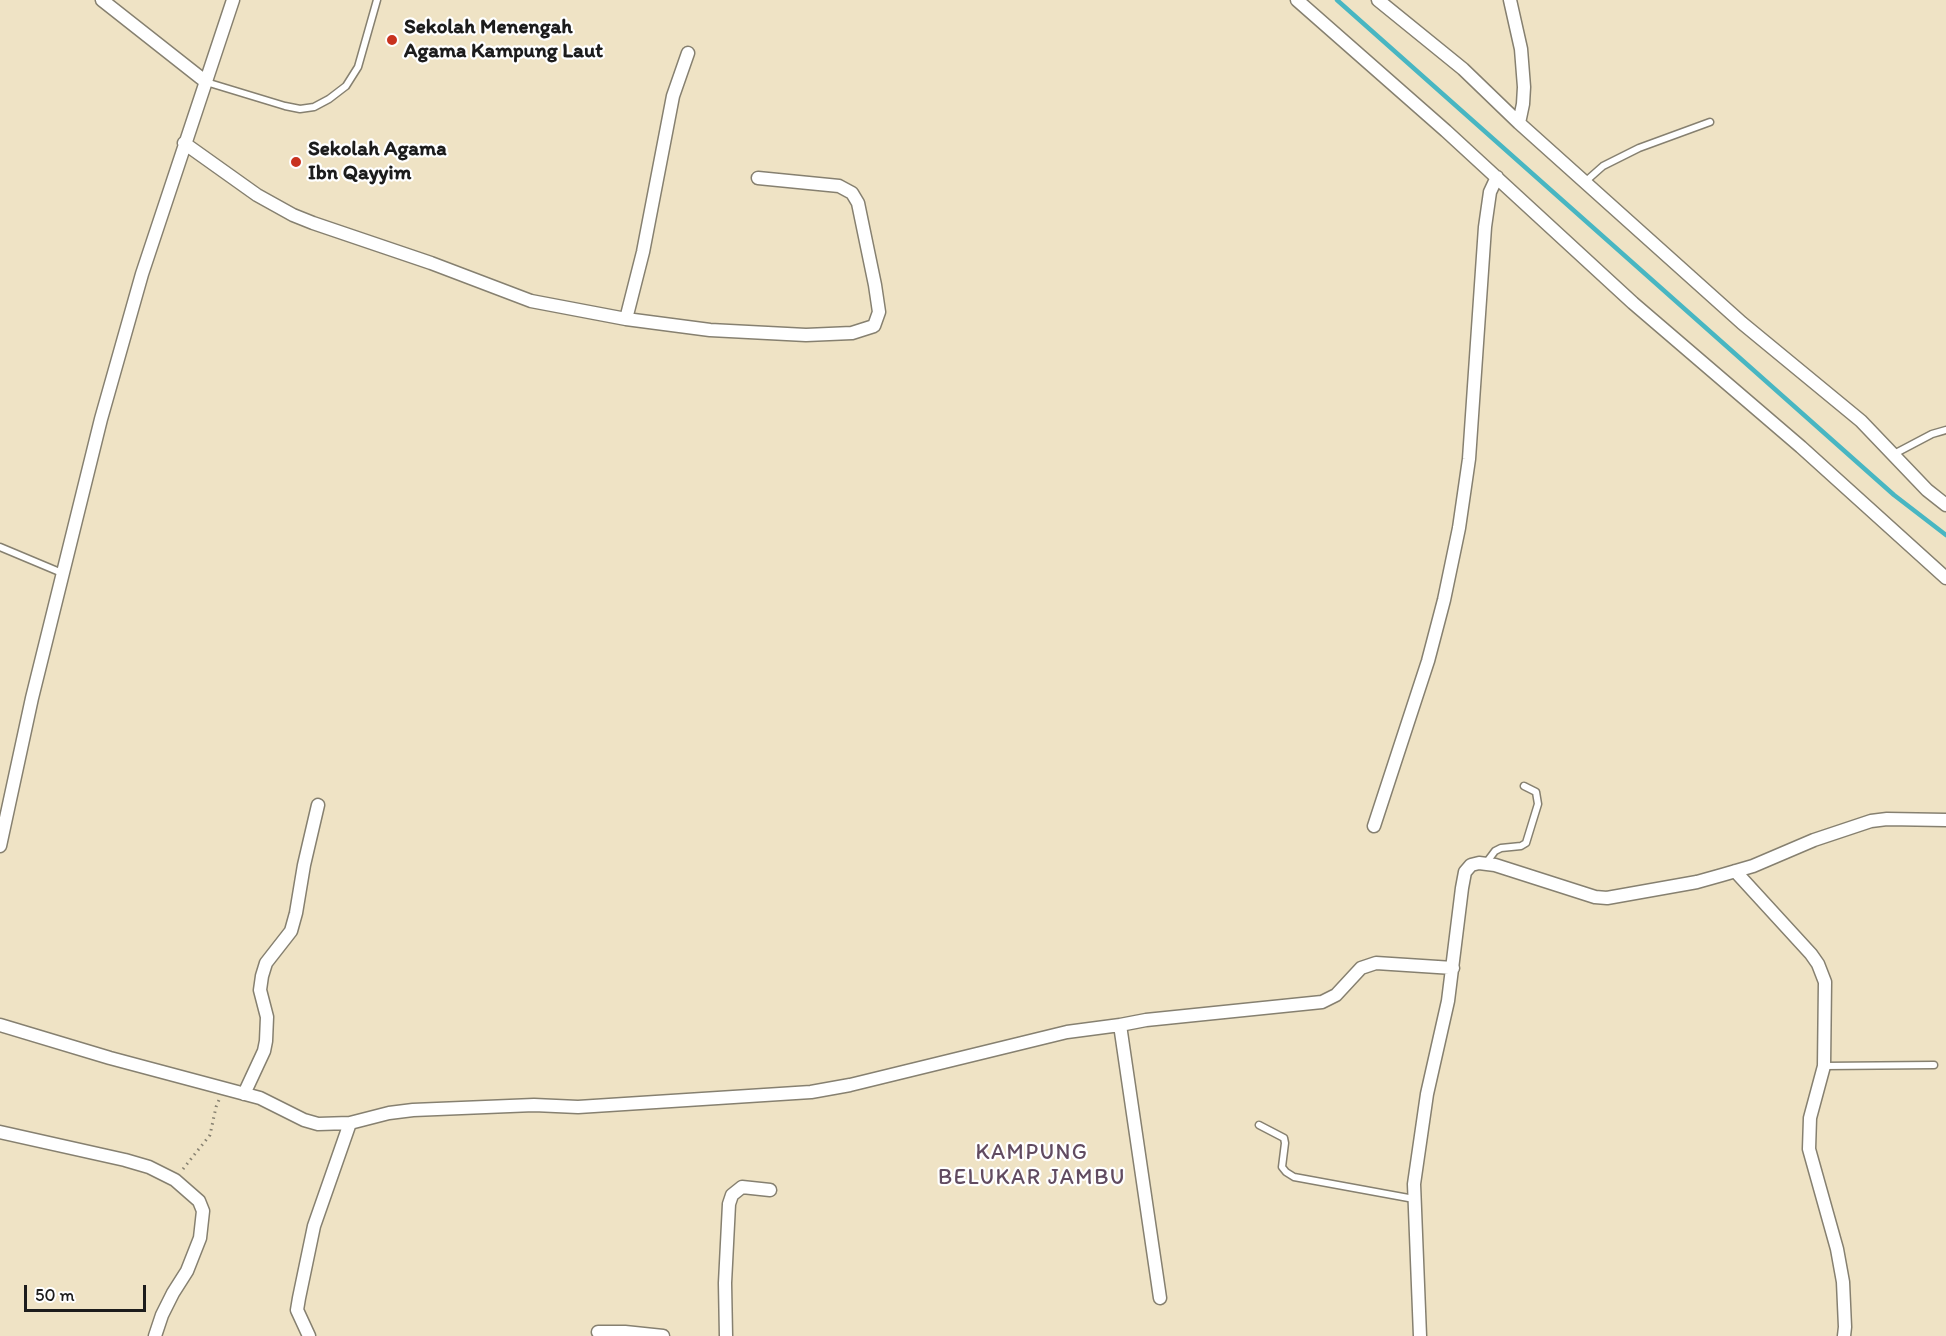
<!DOCTYPE html>
<html>
<head>
<meta charset="utf-8">
<style>
	body { margin:0 }
	#map { position:relative; width:1946px; height:1336px; overflow:hidden; background:#efe3c5; font-family:Itim,sans-serif }
	canvas { display:block }
	.scale { position:absolute; left:24px; top:1285px; width:122px; height:27px; box-sizing:border-box; border:3px solid #1c1c1c; border-top:0; padding-left:8px; font-size:18px; line-height:21px; white-space:nowrap; color:#1c1c1c; -webkit-text-stroke:4px #fff; paint-order:stroke }
</style>
</head>
<body>
<div id="map">
<canvas width="1946" height="1336"></canvas>
<div class="scale">50 m</div>
</div>
<script>
const ctx = document.querySelector('canvas').getContext('2d');
ctx.lineJoin = 'round';
const toPath = rows => new Path2D(rows.map(r => 'M' + r).join(''));
function trace(path, color, width, dash) { ctx.strokeStyle = color; ctx.lineWidth = width; ctx.lineCap = dash ? 'butt' : 'round'; ctx.setLineDash(dash || []); ctx.stroke(path); }
function write(font, color, halo, rows, align = 'center') {
  ctx.font = font + ' Itim,sans-serif'; ctx.lineWidth = 4.5; ctx.setLineDash([]); ctx.textBaseline = 'middle'; ctx.strokeStyle = halo; ctx.fillStyle = color; for (const [text, x, y, turn = 0] of rows) {
    ctx.save(); ctx.translate(x, y); ctx.rotate((+turn || 0) * Math.PI / 180); ctx.textAlign = isNaN(turn) ? turn : align; if (halo) ctx.strokeText(text, 0, 0); ctx.fillText(text, 0, 0); ctx.restore();
  }
}
const stream = toPath([
	[1337,0,1894,495,1946,535]
]);
const path = toPath([
	[183,1169,210,1135,216,1107,219,1100]
]);
const lane = toPath([
	[206,82,285,106,300,109,314,107,329,99,346,86,358,67,377,0],
	[1586,181,1603,166,1639,148,1710,122],
	[1894,454,1932,434,1946,430],
	[0,547,62,573],
	[1486,863,1495,851,1501,848,1521,846,1526,843,1538,804,1536,792,1524,786],
	[1824,1066,1934,1065],
	[1259,1125,1284,1138,1285,1143,1282,1167,1286,1172,1294,1177,1414,1199]
]);
const street = toPath([
	[102,0,206,82],
	[1297,0,1446,131,1633,303,1801,447,1946,578],
	[1378,0,1463,69,1519,123,1742,323,1861,421,1927,490,1946,505],
	[1510,0,1521,49,1524,87,1523,104,1519,123],
	[184,143,257,195,293,215,313,223,431,263,531,301,626,319,643,252,673,96,688,53],
	[626,319,710,330,806,335,852,333,874,326,879,312,875,285,858,203,852,193,839,186,758,178],
	[1374,826,1428,661,1444,600,1459,528,1469,459,1485,227,1490,192,1497,177],
	[0,846,32,698,101,419,142,274,233,0],
	[1735,871,1811,954,1818,964,1825,982,1824,1066,1810,1118,1809,1149,1837,1249,1843,1282,1845,1327,1844,1336],
	[0,1025,110,1058,260,1098,304,1120,318,1124,350,1123,389,1113,413,1110,534,1105,578,1107,811,1092,850,1085,1067,1032,1120,1025],
	[244,1094,264,1051,266,1041,267,1017,260,990,262,976,266,963,291,931,296,913,304,865,318,805],
	[0,1132,125,1160,149,1167,175,1180,199,1201,203,1211,200,1238,187,1271,173,1293,162,1315,155,1336],
	[1160,1298,1120,1025,1146,1020,1322,1002,1336,995,1361,968,1376,963,1453,968],
	[598,1332,625,1332,663,1336],
	[309,1336,297,1310,299,1298,314,1226,350,1123],
	[726,1336,725,1283,729,1204,732,1195,742,1187,770,1190],
	[1420,1336,1414,1184,1427,1094,1448,1001,1462,888,1465,872,1471,865,1479,863,1495,865,1595,897,1607,898,1697,882,1722,875,1753,866,1814,840,1871,821,1887,819,1946,820]
]);
const markers = [
	[392,40,6,"#c8321e"],
	[296,162,6,"#c8321e"]
];
const poiNames = [
	["Sekolah Menengah",404,28],
	["Agama Kampung Laut",404,52],
	["Sekolah Agama",308,150],
	["Ibn Qayyim",308,174]
];
const neighbourhoodNames = [
	["KAMPUNG",1032,1153],
	["BELUKAR JAMBU",1032,1178]
];
trace(stream, '#48b6c2', 4.5);
trace(lane, '#868070', 9);
trace(street, '#868070', 15);
trace(path, '#868070', 3, [1.5, 4.5]);
trace(lane, '#fff', 6);
trace(street, '#fff', 12);
for (const [x, y, r, color] of markers) { const dot = new Path2D(); dot.arc(x, y, r, 0, 2 * Math.PI); ctx.fillStyle = color; ctx.fill(dot); trace(dot, '#fff', 2); }
write('bold 21px', '#1c1c1c', '#fff', poiNames, 'left');
ctx.letterSpacing = '1.5px';
write('22px', '#614b60', '#fff', neighbourhoodNames);
ctx.letterSpacing = '0px';
</script>
</body>
</html>
